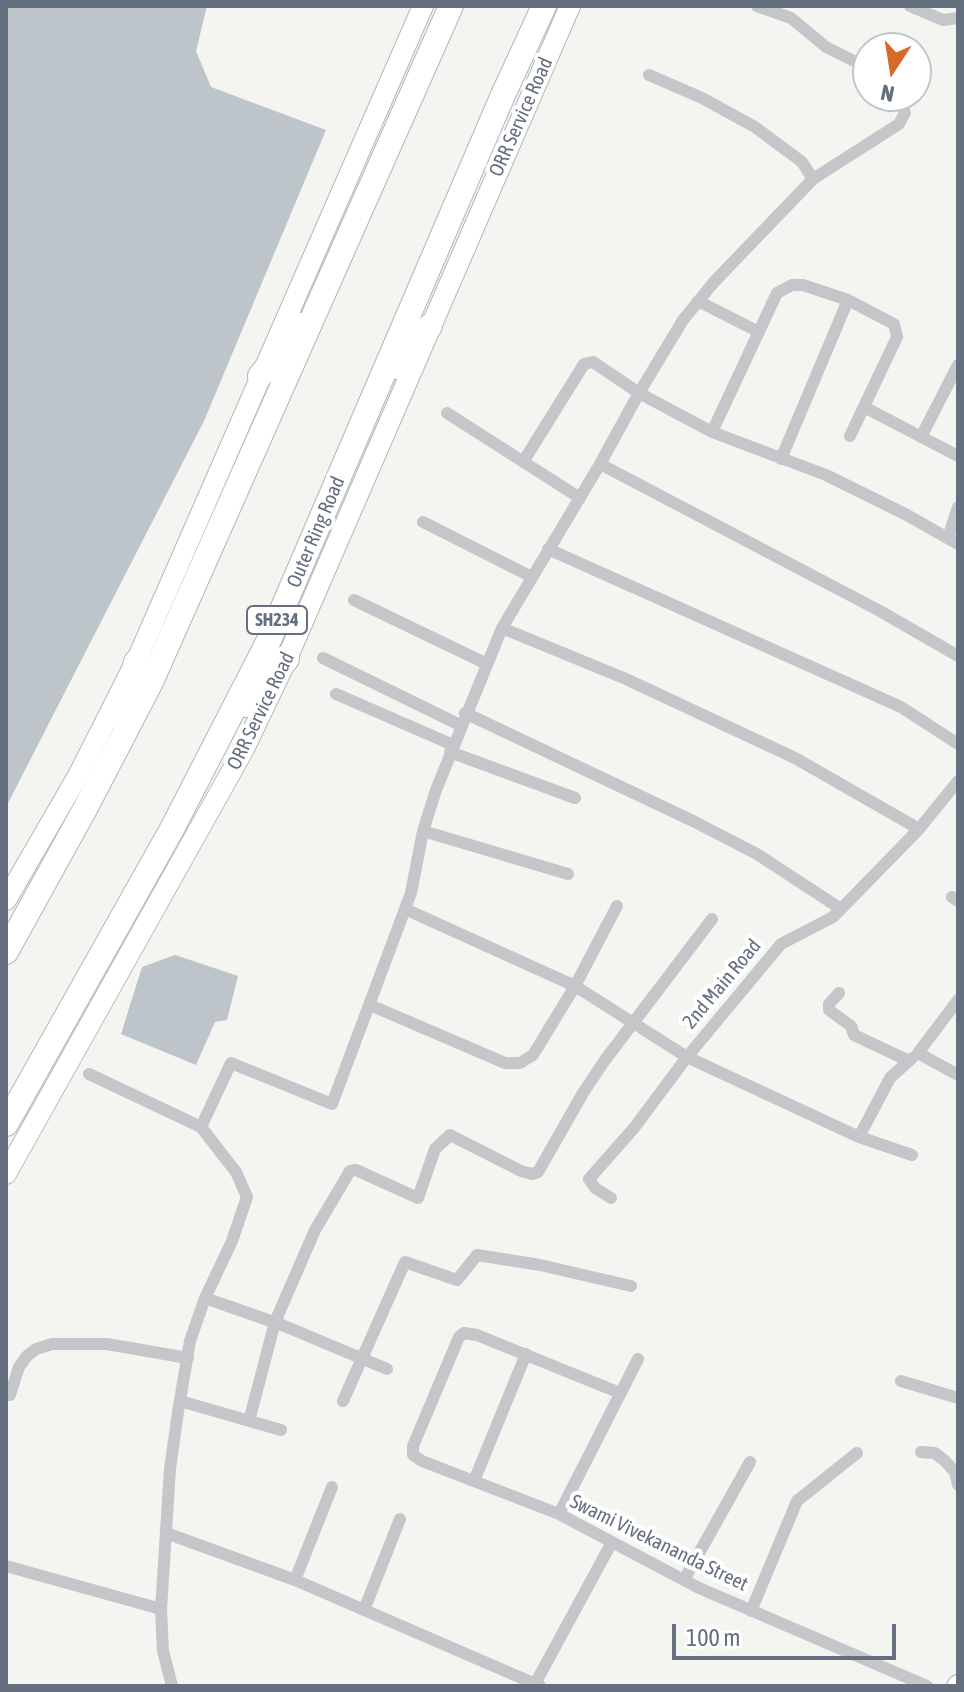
<!DOCTYPE html>
<html>
<head>
<meta charset="utf-8">
<style>
	body { margin:0 }
	#map { position:relative; width:964px; height:1692px; overflow:hidden; background:#f4f4f0; font-family:"Asap Condensed",sans-serif }
	canvas { display:block }
	.frame { position:absolute; inset:0; border:8px solid #647080; pointer-events:none }
	.north { position:absolute; left:852px; top:32px; width:80px; height:80px; box-sizing:border-box; background:#fff; border:2px solid #c1c6cc; border-radius:50%; rotate:192deg; font-size:22px; font-weight:700; line-height:32px; text-align:center; color:#647080 }
	.north::after { content:''; display:block; margin:auto; width:28px; height:36px; background:#d9682b; clip-path:polygon(50% 0,100% 100%,50% 72%,0 100%) }
	.scale { position:absolute; left:672px; top:1624px; width:224px; height:36px; box-sizing:border-box; border:4px solid #647080; border-top:0; padding-left:10px; font-size:24px; line-height:28px; white-space:nowrap; color:#647080; -webkit-text-stroke:6px #fff; paint-order:stroke }
</style>
</head>
<body>
<div id="map">
<canvas width="964" height="1692"></canvas>
<div class="frame"></div>
<div class="north">N</div>
<div class="scale">100 m</div>
</div>
<script>
const ctx = document.querySelector('canvas').getContext('2d');
ctx.lineJoin = 'round';
function fillPath(path, color) { ctx.fillStyle = color; ctx.fill(path, 'evenodd'); }
const toPath = rows => new Path2D(rows.map(r => 'M' + r).join(''));
function trace(path, color, width, dash) { ctx.strokeStyle = color; ctx.lineWidth = width; ctx.lineCap = dash ? 'butt' : 'round'; ctx.setLineDash(dash || []); ctx.stroke(path); }
function write(font, color, halo, rows, align = 'center') {
  ctx.font = font + ' "Asap Condensed",sans-serif'; ctx.lineWidth = 8; ctx.setLineDash([]); ctx.textBaseline = 'middle'; ctx.strokeStyle = halo; ctx.fillStyle = color; for (const [text, x, y, turn = 0] of rows) {
    ctx.save(); ctx.translate(x, y); ctx.rotate((+turn || 0) * Math.PI / 180); ctx.textAlign = isNaN(turn) ? turn : align; if (halo) ctx.strokeText(text, 0, 0); ctx.fillText(text, 0, 0); ctx.restore();
  }
}
const water = toPath([
	[6,6,207,6,196,51,211,87,326,130,204,421,6,807],
	[175,955,238,976,227,1020,215,1022,196,1065,121,1034,142,967]
]);
const minor = toPath([
	[757,6,791,18,826,47,868,68],
	[910,6,943,20,958,18],
	[649,75,702,98,755,127,802,162,813,179],
	[698,301,759,332],
	[864,407,958,456],
	[447,413,580,498],
	[712,432,777,293,792,285,803,285,848,300,894,324,897,337,850,436],
	[921,437,958,365],
	[781,459,848,300],
	[523,462,584,364,593,362,639,393,683,320,714,282,813,179,899,124,905,113,898,96],
	[600,464,880,611,958,656],
	[423,522,532,577],
	[948,538,958,507],
	[548,549,901,707,958,744],
	[354,600,487,664],
	[502,628,626,679,795,758,919,829],
	[323,658,460,725],
	[336,694,453,745],
	[465,713,693,821,757,854,841,909],
	[450,752,575,798],
	[423,831,568,874],
	[952,897,958,901],
	[405,909,575,986,687,1057,859,1137,912,1155],
	[839,993,829,1004,829,1010,851,1026,854,1035,909,1061],
	[958,1000,918,1053,958,1075],
	[370,1005,505,1063,520,1063,533,1055,575,986,617,906],
	[89,1074,201,1127,236,1172,247,1197,232,1241,205,1298,190,1341,178,1412,170,1469,161,1609,163,1651,172,1686],
	[201,1127,231,1063,332,1104,411,893,423,831,436,790,502,628,600,464,639,393,712,432,826,475,907,515,958,544],
	[859,1137,890,1078,912,1058],
	[611,1198,595,1188,589,1179,634,1128,687,1057,781,944,833,917,841,909,919,829,958,781],
	[205,1298,282,1325,387,1369],
	[901,1381,958,1398],
	[620,1393,477,1335,464,1333,459,1337,413,1446,413,1455,422,1461,559,1514,699,1588,927,1686],
	[10,1395,19,1367,27,1356,36,1349,52,1344,107,1344,188,1358],
	[180,1401,281,1430],
	[343,1401,405,1262,457,1280,477,1255,540,1265,631,1286],
	[249,1421,275,1322,315,1230,350,1171,356,1170,418,1198,435,1149,450,1135,521,1171,532,1174,538,1172,583,1093,605,1060,712,919],
	[921,1452,935,1453,945,1461,955,1472,958,1485],
	[474,1481,526,1354],
	[559,1514,638,1359],
	[166,1533,295,1580,540,1686],
	[6,1566,161,1609],
	[295,1580,332,1487],
	[684,1580,750,1462],
	[364,1610,400,1519],
	[751,1611,797,1501,857,1453],
	[535,1684,612,1542]
]);
const primary = toPath([
	[6,900,79,774,139,655,423,6],
	[6,1174,244,749,285,663,570,6],
	[957,1686,958,1685]
]);
const motorway = toPath([
	[396,367,430,326],
	[260,376,301,325],
	[246,705,287,659],
	[123,718,136,662],
	[6,952,85,809,151,682,451,6],
	[6,1124,172,829,269,640,503,95,544,6]
]);
const shields = [
	[277,620,60]
];
const shieldNames = [
	["SH234",277,620]
];
const streetNames = [
	["ORR Service Road",521,117,-66],
	["Outer Ring Road",316,532,-67],
	["ORR Service Road",261,711,-64],
	["2nd Main Road",722,984,-50],
	["Swami Vivekananda Street",659,1543,26]
];
fillPath(water, '#bdc5cb');
trace(primary, '#b5b7bb', 22);
trace(motorway, '#b4b6ba', 26);
trace(minor, '#c4c6ca', 12);
trace(primary, '#fff', 20);
trace(motorway, '#fff', 24);
for (const [x, y, w] of shields) { const box = new Path2D(); box.roundRect(x - w / 2, y - 14, w, 28, 6); ctx.fillStyle = '#fff'; ctx.fill(box); trace(box, '#647080', 2); }
write('bold 18px', '#647080', null, shieldNames);
write('20px', '#647080', '#fff', streetNames);
</script>
</body>
</html>
